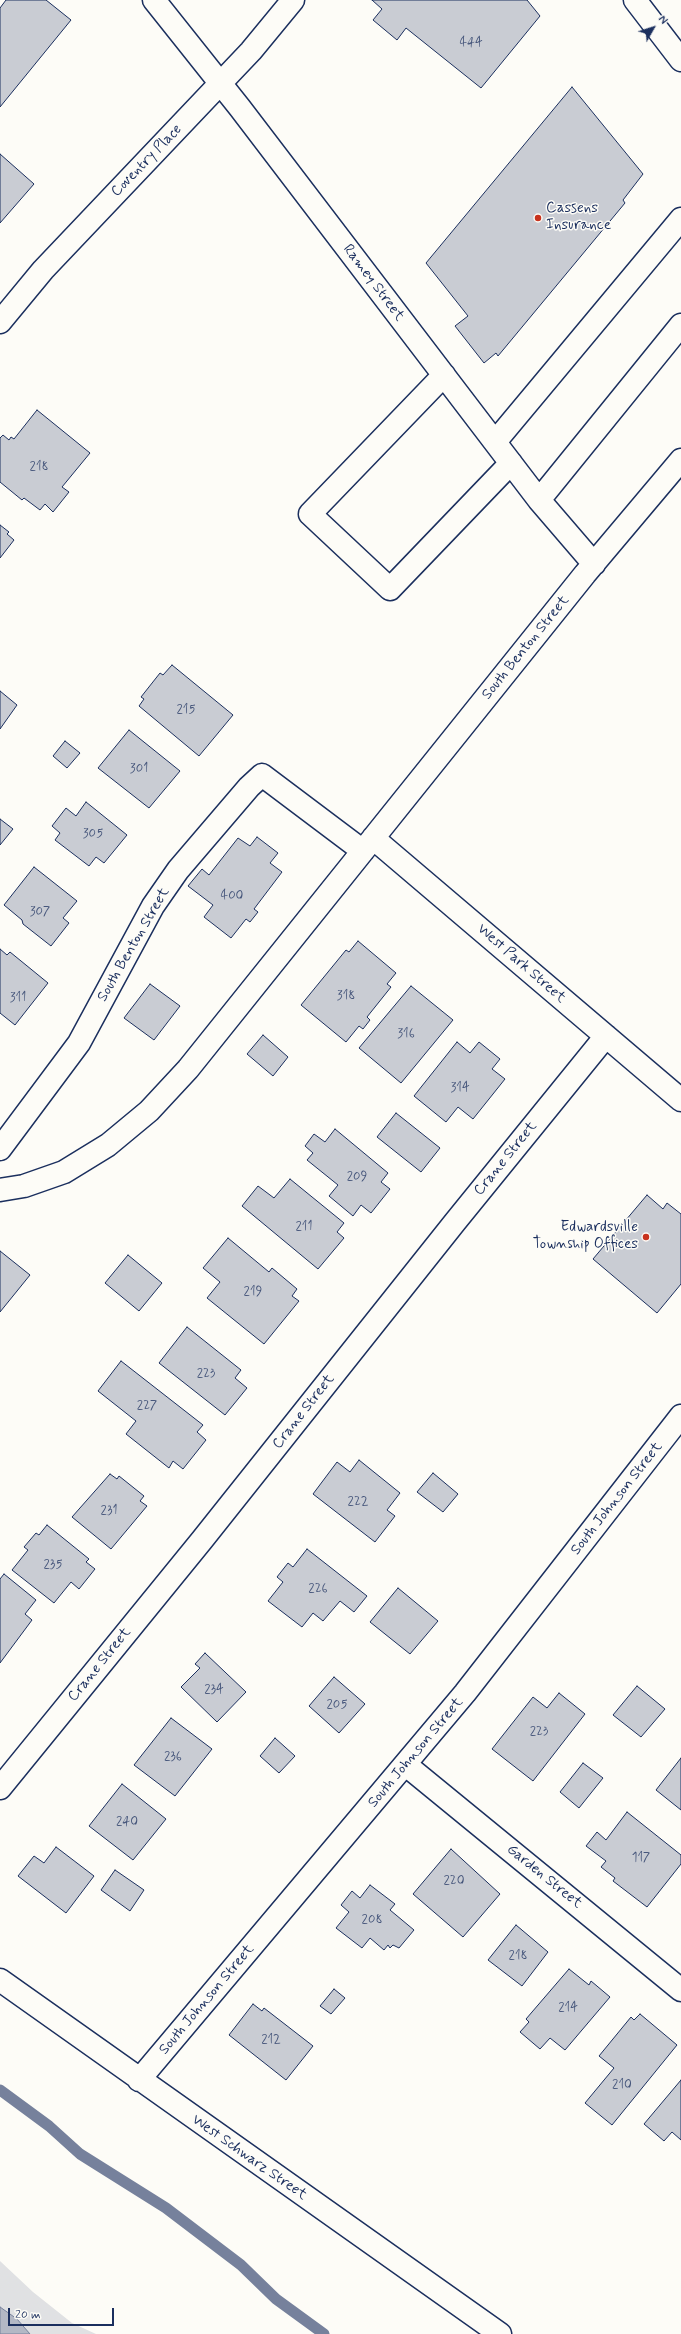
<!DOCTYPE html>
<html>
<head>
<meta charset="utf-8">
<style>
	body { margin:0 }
	#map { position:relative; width:681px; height:2334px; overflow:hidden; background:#fdfcf7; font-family:Mynerve,sans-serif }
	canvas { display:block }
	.north { position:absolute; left:633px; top:8px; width:40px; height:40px; -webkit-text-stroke:3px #fdfcf7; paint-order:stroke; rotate:51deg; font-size:11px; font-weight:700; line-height:16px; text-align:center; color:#1b2f5e }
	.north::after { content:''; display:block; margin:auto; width:14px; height:18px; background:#1b2f5e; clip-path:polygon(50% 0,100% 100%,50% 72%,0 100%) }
	.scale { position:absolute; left:8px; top:2308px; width:106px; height:18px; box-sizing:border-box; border:2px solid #1b2f5e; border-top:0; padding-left:5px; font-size:12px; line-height:14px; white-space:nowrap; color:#1b2f5e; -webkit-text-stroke:3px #fdfcf7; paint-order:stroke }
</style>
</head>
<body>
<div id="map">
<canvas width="681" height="2334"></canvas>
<div class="north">N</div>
<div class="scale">20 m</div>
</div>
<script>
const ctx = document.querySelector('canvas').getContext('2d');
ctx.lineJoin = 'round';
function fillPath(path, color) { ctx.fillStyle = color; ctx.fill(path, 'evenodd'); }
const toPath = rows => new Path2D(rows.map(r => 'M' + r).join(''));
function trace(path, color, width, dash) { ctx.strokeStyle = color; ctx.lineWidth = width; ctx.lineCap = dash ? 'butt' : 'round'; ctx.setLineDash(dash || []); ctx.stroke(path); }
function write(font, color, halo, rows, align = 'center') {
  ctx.font = font + ' Mynerve,sans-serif'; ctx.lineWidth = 3; ctx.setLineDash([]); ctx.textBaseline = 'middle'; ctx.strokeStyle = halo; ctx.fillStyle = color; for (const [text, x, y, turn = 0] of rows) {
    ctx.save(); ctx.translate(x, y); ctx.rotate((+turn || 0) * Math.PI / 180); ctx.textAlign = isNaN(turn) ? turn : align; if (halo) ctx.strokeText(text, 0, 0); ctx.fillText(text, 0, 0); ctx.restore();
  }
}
const green = toPath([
	[0,2261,33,2292,72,2323,96,2334,0,2334]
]);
const water = toPath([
	[0,2307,17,2319,30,2334,0,2334,0,2307]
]);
const stream = toPath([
	[0,2090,49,2126,80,2154,166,2208,241,2265,276,2299,324,2334]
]);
const building = toPath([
	[6,0,46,0,71,20,0,107,0,8,6,0],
	[372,0,527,0,540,16,481,88,406,28,397,40,373,20,382,9,372,0],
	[572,87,643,174,623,200,625,203,498,356,496,353,484,363,455,326,468,316,426,263,572,87],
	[0,154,34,184,0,223,0,154],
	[37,410,90,453,62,487,69,492,53,512,45,504,40,510,24,498,22,500,0,482,0,438,3,435,9,440,11,437,14,439,37,410],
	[0,525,9,532,7,534,14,540,0,558,0,525],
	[172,665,233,715,199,756,139,706,144,699,141,697,160,673,163,675,172,665],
	[0,691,17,705,0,729,0,691],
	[129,730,180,771,149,808,98,768,129,730],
	[65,741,80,753,67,768,53,756,65,741],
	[86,802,127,835,104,863,96,857,89,866,55,840,60,833,52,826,66,808,76,816,86,802],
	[0,819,13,829,0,845,0,819],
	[257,837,278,853,270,863,282,872,254,909,258,912,250,922,246,919,231,938,204,917,213,905,188,886,202,869,209,875,238,838,250,846,257,837],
	[34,867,77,901,63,918,69,923,51,946,23,924,22,920,4,905,34,867],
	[358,941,396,973,387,984,391,987,367,1017,370,1020,363,1029,359,1026,346,1042,301,1005,346,950,349,952,358,941],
	[0,949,7,955,10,952,48,983,15,1025,0,1013,0,949],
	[150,984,180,1006,154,1040,124,1018,150,984],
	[411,986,453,1020,401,1083,359,1048,411,986],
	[263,1035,288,1057,273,1076,247,1054,263,1035],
	[457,1042,470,1053,479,1042,500,1059,492,1069,505,1079,473,1119,458,1107,446,1122,414,1096,457,1042],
	[396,1113,440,1148,421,1172,377,1137,396,1113],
	[335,1129,388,1173,381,1182,390,1189,371,1213,361,1205,353,1216,329,1196,338,1185,307,1160,313,1153,305,1146,314,1134,325,1142,335,1129],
	[290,1179,344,1223,337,1232,344,1238,318,1269,242,1206,258,1186,274,1198,290,1179],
	[647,1195,663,1209,667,1203,681,1214,681,1284,657,1313,593,1259,647,1195],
	[228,1238,269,1272,272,1268,297,1289,292,1296,299,1301,264,1344,207,1298,220,1282,203,1268,228,1238],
	[0,1251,30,1275,0,1312,0,1251],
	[128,1255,162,1283,139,1311,105,1283,128,1255],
	[187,1327,241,1370,235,1378,247,1388,225,1415,159,1363,187,1327],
	[121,1361,203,1425,197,1432,206,1440,183,1469,173,1461,169,1468,126,1434,136,1421,98,1391,121,1361],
	[359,1460,400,1493,387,1510,395,1516,375,1542,313,1494,337,1462,350,1472,359,1460],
	[433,1473,458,1494,443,1512,417,1492,433,1473],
	[110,1474,117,1479,119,1476,144,1496,140,1501,147,1506,111,1549,72,1517,110,1474],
	[47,1525,89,1559,86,1562,95,1569,79,1589,71,1582,54,1603,12,1570,28,1550,24,1547,36,1533,39,1535,47,1525],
	[307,1549,367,1596,354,1612,340,1601,323,1621,313,1613,302,1627,268,1601,283,1582,277,1577,288,1563,293,1567,307,1549],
	[4,1574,36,1600,25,1614,32,1620,0,1663,0,1579,4,1574],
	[398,1588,438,1621,410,1654,370,1622,398,1588],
	[205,1653,246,1692,217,1722,181,1687,200,1668,195,1664,205,1653],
	[334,1677,365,1704,339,1733,309,1706,334,1677],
	[637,1686,665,1709,641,1737,613,1715,637,1686],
	[559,1693,585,1714,533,1781,492,1749,533,1697,547,1708,559,1693],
	[171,1718,212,1749,175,1796,134,1765,171,1718],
	[275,1738,295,1756,279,1773,260,1756,275,1738],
	[681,1758,681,1810,656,1790,681,1758],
	[583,1763,603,1778,579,1808,560,1792,583,1763],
	[122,1784,166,1819,133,1860,89,1826,122,1784],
	[627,1812,681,1855,681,1864,647,1907,613,1881,615,1878,601,1867,606,1861,586,1846,597,1832,606,1840,627,1812],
	[56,1847,94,1876,66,1913,18,1876,34,1856,44,1863,56,1847],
	[451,1849,500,1894,463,1937,413,1894,451,1849],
	[115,1870,144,1890,130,1911,101,1890,115,1870],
	[370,1885,395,1904,390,1910,414,1930,399,1948,393,1945,390,1948,388,1945,384,1950,370,1938,362,1948,336,1928,349,1912,341,1905,352,1891,360,1898,370,1885],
	[516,1925,548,1952,522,1986,488,1960,516,1925],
	[569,1969,589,1985,591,1981,610,1997,565,2050,550,2038,540,2049,520,2032,529,2022,526,2019,569,1969],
	[334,1989,345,1998,331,2014,320,2006,334,1989],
	[253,2004,262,2011,264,2008,313,2046,286,2080,229,2035,253,2004],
	[640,2014,677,2045,612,2125,585,2103,614,2068,599,2056,631,2017,634,2020,640,2014],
	[681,2080,681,2140,672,2132,664,2141,644,2124,681,2080]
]);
const minor = toPath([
	[154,0,240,108,539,500,594,564],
	[0,322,43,270,251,51,293,0],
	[444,375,310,514,390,589,511,463],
	[495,442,681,219],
	[539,500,681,325],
	[373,838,681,1100],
	[0,1149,79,1043,153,906,178,870,249,787,262,775,363,851],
	[0,1190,24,1186,64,1172,108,1145,149,1111,188,1069,585,574,681,460],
	[406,1765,681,1990],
	[0,1788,202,1540,455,1222,606,1036],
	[0,1980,500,2334],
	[139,2080,465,1693,681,1416]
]);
const major = toPath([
	[635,0,681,60]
]);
const markers = [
	[538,218,4,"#c8321e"],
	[646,1237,4,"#c8321e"]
];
const numberNames = [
	["444",471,43],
	["218",39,467],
	["215",186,710],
	["301",139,769],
	["305",93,834],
	["400",232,896],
	["307",40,912],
	["318",346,996],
	["311",18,998],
	["316",406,1034],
	["314",460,1088],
	["209",357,1177],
	["211",304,1227],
	["219",253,1292],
	["223",206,1374],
	["227",147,1406],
	["222",358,1502],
	["231",109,1511],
	["235",53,1565],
	["226",318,1589],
	["234",214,1690],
	["205",337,1705],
	["223",539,1732],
	["236",173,1757],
	["240",127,1822],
	["117",641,1858],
	["220",454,1881],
	["208",372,1920],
	["218",518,1956],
	["214",568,2008],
	["212",271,2040],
	["210",622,2085]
];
const streetNames = [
	["Coventry Place",147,161,-46],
	["Ramey Street",373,283,53],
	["South Benton Street",526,648,-51],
	["South Benton Street",134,945,-60],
	["West Park Street",521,964,41],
	["Crane Street",506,1159,-51],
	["Crane Street",304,1412,-52],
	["South Johnson Street",617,1499,-52],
	["Crane Street",100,1665,-51],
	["South Johnson Street",416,1753,-50],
	["Garden Street",544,1877,39],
	["South Johnson Street",207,2000,-50],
	["West Schwarz Street",249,2158,35]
];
const poiNames = [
	["Cassens",546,209],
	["Insurance",546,226],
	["Edwardsville",638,1228,"right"],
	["Township Offices",638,1245,"right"]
];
fillPath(green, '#e0e1e3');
fillPath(water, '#b3b8c5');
trace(water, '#76819c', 1);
trace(stream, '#76819c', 11);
fillPath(building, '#c9ccd3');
trace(building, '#1b2f5e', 1);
trace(minor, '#1b2f5e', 25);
trace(major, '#1b2f5e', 25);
trace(minor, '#fdfcf7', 22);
trace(major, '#fdfcf7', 22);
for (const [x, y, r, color] of markers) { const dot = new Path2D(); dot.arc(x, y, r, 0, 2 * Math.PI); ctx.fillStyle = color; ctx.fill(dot); trace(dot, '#fdfcf7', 1.5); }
write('13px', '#46567b', null, numberNames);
write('15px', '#1b2f5e', '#fdfcf7', streetNames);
write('15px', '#1b2f5e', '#fdfcf7', poiNames, 'left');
</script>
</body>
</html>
